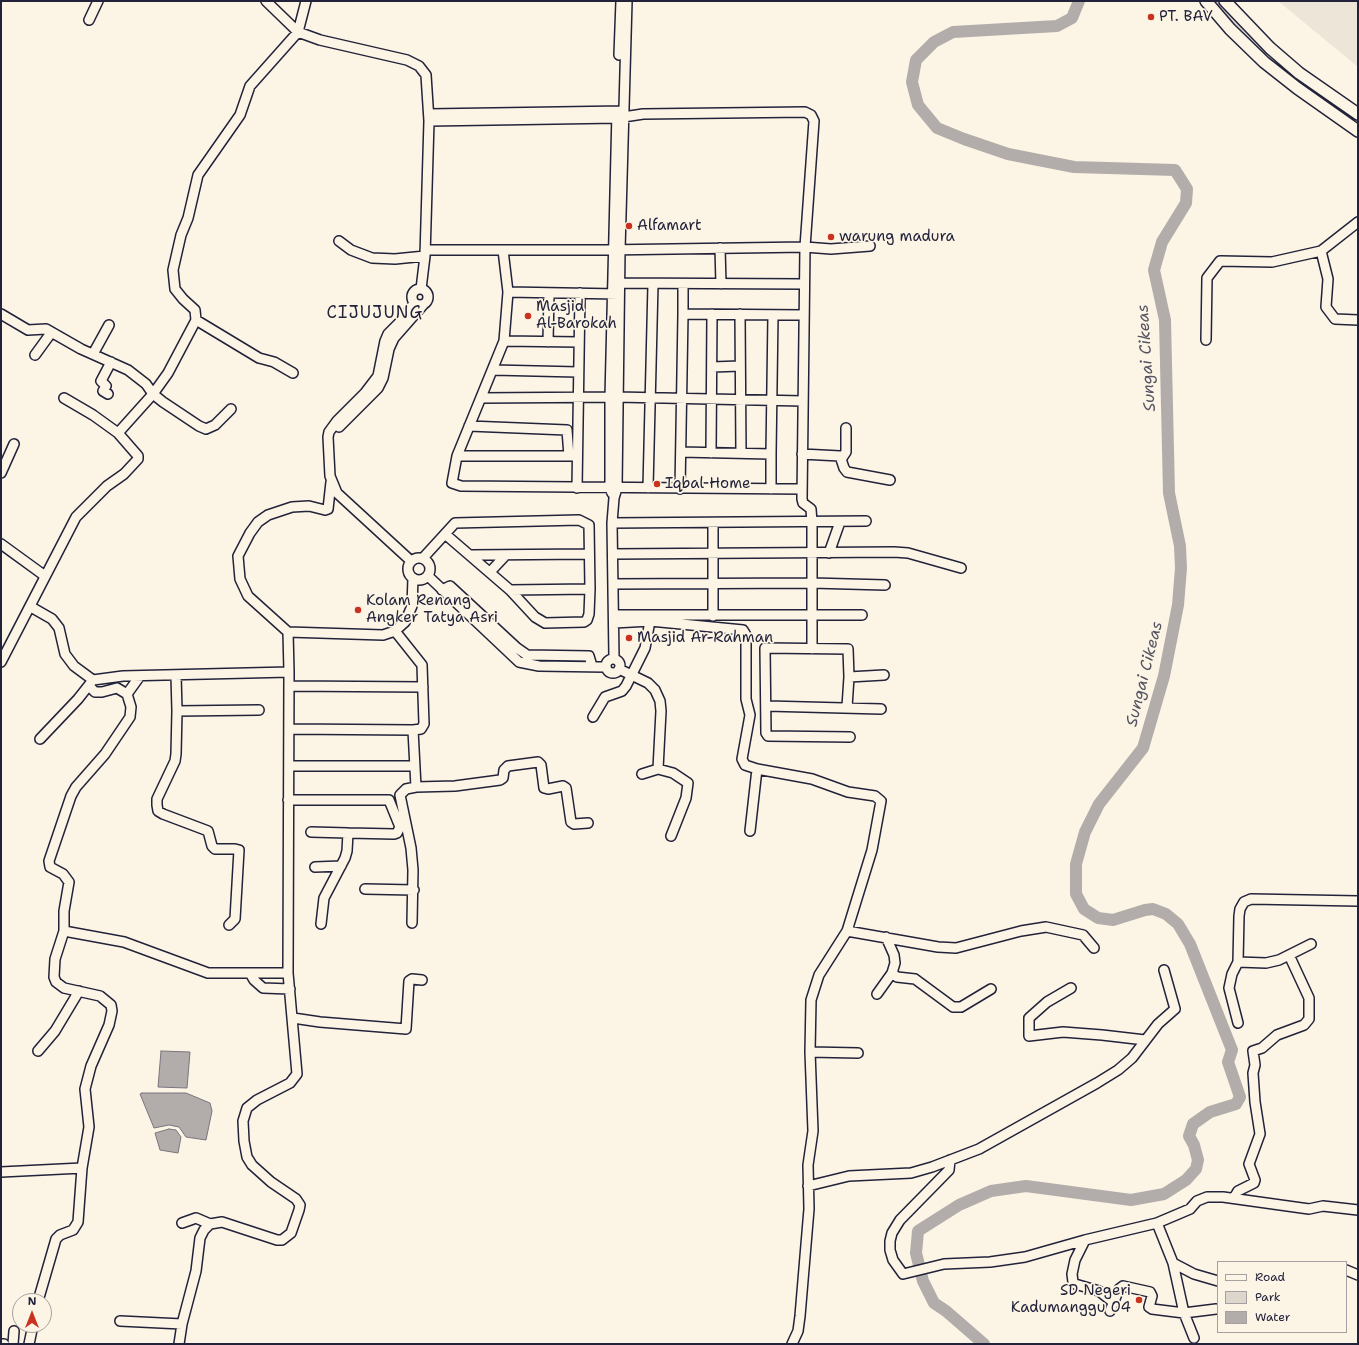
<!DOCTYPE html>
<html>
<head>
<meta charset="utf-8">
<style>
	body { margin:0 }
	#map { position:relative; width:1359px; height:1345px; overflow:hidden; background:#fcf5e5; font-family:"Shantell Sans",sans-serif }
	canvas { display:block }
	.frame { position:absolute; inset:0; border:2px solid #22223b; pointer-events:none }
	.legend { position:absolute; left:1217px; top:1261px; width:130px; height:72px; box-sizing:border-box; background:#fcf5e5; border:1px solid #a5a1a1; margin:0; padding:5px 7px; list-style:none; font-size:12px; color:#22223b }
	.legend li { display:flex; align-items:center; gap:8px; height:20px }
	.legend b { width:20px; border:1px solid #a5a1a1 }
	.north { position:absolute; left:12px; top:1293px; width:40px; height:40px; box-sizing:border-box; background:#fcf5e5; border:1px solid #a5a1a1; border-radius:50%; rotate:0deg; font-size:11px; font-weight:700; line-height:16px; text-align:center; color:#22223b }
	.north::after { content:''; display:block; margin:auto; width:14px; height:18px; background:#c8321e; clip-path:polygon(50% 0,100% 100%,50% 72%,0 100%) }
</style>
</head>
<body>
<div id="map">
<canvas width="1359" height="1345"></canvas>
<div class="frame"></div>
<ul class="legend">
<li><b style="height:5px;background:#fcf5e5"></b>Road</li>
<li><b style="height:11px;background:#dcd6cc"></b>Park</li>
<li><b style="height:11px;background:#b2adab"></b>Water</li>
</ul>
<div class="north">N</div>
</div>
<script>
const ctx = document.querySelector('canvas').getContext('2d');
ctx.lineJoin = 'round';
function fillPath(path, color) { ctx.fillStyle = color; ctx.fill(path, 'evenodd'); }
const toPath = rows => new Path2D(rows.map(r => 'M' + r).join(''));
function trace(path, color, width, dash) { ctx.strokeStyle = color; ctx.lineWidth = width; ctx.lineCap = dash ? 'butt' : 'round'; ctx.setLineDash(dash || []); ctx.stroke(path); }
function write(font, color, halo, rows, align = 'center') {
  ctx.font = font + ' "Shantell Sans",sans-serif'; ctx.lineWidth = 3.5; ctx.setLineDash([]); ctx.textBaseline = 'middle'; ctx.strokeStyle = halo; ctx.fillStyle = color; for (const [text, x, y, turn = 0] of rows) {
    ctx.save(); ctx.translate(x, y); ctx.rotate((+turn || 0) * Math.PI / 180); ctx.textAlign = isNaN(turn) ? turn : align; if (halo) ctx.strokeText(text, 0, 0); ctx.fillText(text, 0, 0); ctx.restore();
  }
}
const built = toPath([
	[1278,1,1358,1,1358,67]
]);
const green = toPath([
	[1206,1,1225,1,1270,48,1358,114,1358,131,1297,88]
]);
const water = toPath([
	[161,1051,190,1052,187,1088,158,1087,161,1051],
	[142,1093,186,1093,210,1103,212,1111,206,1140,186,1137,179,1127,169,1125,154,1128,140,1094,142,1093],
	[169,1129,176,1130,181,1137,178,1153,160,1150,155,1133,169,1129]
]);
const river = toPath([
	[984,1344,946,1311,934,1303,923,1281,916,1253,918,1231,959,1205,991,1191,1026,1186,1131,1200,1164,1194,1186,1180,1196,1169,1198,1160,1194,1145,1189,1136,1193,1124,1210,1112,1236,1104,1240,1097,1228,1062,1232,1050,1190,944,1178,924,1166,914,1153,909,1145,910,1113,920,1098,918,1084,909,1076,894,1076,864,1085,832,1099,804,1143,748,1164,676,1178,605,1181,568,1180,546,1169,493,1165,320,1154,270,1162,242,1186,203,1187,189,1175,170,1074,167,1008,154,964,139,937,128,918,105,912,82,916,60,934,42,953,32,1057,26,1072,18,1079,1]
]);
const minor = toPath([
	[266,1,298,32,320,40,407,60,419,66,426,75,429,121,425,256,421,289],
	[89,20,98,1],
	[619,55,621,1],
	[429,114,624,111],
	[429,121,617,118,643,114,805,112,811,115,814,121,805,247,802,499,803,503,811,509,812,523,812,649],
	[339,241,351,250,372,258,395,259,425,256],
	[720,248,721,284],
	[425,250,606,250,805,247,831,249,870,246],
	[503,250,508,292,504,341,457,456,452,483,461,486,802,489],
	[1321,251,1358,222],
	[614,283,804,284],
	'412 297a8 8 0 1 1 16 0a8 8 0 1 1-16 0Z',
	[508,292,618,294],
	[1,314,28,330,46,329,81,349,128,370,146,384,153,394,163,402,199,426,206,429,215,425,231,409],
	[683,314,683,284],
	[740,314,741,453],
	[196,320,259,358,274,362,293,373],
	[1206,340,1207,278,1220,261,1272,262,1321,251,1328,279,1326,307,1335,319,1358,320],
	[504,341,579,342],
	[548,342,549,293],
	[93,354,109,325],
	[35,355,51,333],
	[712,367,740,366],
	[493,370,578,372],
	[108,394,103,391,106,386,101,381,111,362],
	[64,398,93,415,118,433],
	[481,398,617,397,803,401],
	[469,426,567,430,569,456],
	[339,427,378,388,383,378,389,349,394,338,423,305],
	[681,452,771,454,773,315],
	[711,453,712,314],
	[771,454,771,489],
	[802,454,840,456,844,468,847,472,890,480],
	[457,456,575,456],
	[842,458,846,452,846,428],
	[1,473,14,444],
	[577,488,580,293],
	[648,488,653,284],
	[680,489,683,314,804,315],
	[612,493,610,488,610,397,617,112],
	[612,523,866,521],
	[445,534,510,590,590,589],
	[1,544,45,576],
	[829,553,840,522],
	[613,554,894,552,908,553,961,568],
	[471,555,589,554],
	'408 569a11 11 0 1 1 22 0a11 11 0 1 1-22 0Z',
	[423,558,455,523,579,520,589,525,590,589,589,614,587,620,584,622,545,623,535,617,510,590],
	[411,561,337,493,330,476,328,437,329,432,337,421,365,393,378,376,385,341,388,334,405,317,414,303],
	[490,572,505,556],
	[428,576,519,662,539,666,605,667],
	[613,584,812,583,885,585],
	[442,590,450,586,517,648,527,655,589,656,592,666],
	[31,607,52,619,59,628,65,654,74,666,93,680],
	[614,615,862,615],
	[713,616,713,524],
	[614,623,650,621,743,630,746,635,746,699,750,715,742,759,745,765,757,769,812,779,848,792,875,796,881,801,872,850,847,931,819,975,811,1000,810,1052,813,1131,808,1165,809,1209,800,1316,798,1331,792,1344],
	[395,631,422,665,424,724,421,729,413,730,416,787,406,789,400,795,411,848,413,870,412,923],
	[288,632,248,596,240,579,238,556,250,533,258,522,268,515,292,507,309,506,325,510,328,509,331,482],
	[614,658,612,523,614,498,617,488,620,250,627,1],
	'606 666a7 7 0 1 1 14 0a7 7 0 1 1-14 0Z',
	[1,662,76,517,107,486,124,474,138,459,138,456,118,433,153,394,168,373,196,320,195,310,183,299,175,289,173,270,181,235,188,218,198,175,240,115,250,86,298,32,306,1],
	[619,669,648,683,655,690,660,701,661,711,658,769,673,773,688,783,686,798,671,836],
	[176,675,177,711,176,754,175,761,157,799,157,805,158,811,163,814,208,831,212,846,215,849,235,849,239,850,235,919,229,925],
	[849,677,884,675],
	[89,686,95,692,102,692,117,688,127,694,140,676],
	[289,686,423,687],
	[767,706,881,709],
	[847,707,849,677,848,649,765,648,766,733,768,736,850,737],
	[177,711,259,710],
	[593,717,605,697,622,691,626,686,645,648,650,621],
	[289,729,413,730],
	[40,739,78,699,93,680,123,676,289,672],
	[289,766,414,766],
	[642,774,658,769],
	[416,787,455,786,500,780,503,778,504,770,508,766,538,762,541,765,544,788,548,789,563,786,566,788,571,822,574,824,588,823],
	[288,800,389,800,400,827,397,833,394,834,348,833,347,851,345,858,324,898,321,924],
	[750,831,757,769],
	[311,832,348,833],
	[315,867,341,866],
	[365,889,414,890],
	[64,931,124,942,208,973,250,973,254,980,263,988,290,989],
	[847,931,938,947,956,948,1021,931,1046,927,1083,935,1094,948],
	[1238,962,1266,963,1279,960,1311,944],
	[250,973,288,973],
	[892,973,897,977,915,979,953,1007,961,1007,991,989],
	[1071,988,1047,1002,1029,1018,1029,1036,1063,1032,1102,1035,1145,1040],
	[877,994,892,973,895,963,894,955,886,937],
	[293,1018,320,1022,406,1029,409,981,412,979,422,980],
	[1238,1023,1229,988,1232,974,1238,962,1239,916,1240,909,1244,902,1251,899,1358,901],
	[38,1051,55,1031,79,991],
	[810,1052,858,1053],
	[950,1160,949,1170,900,1220,892,1233,890,1241,890,1250,893,1260,903,1274,944,1264,990,1262,1025,1257,1085,1240,1157,1223,1190,1209,1197,1201,1207,1197,1223,1197,1309,1209,1323,1206,1358,1210],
	[1,1172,82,1168],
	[808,1186,849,1176,911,1173,932,1167,979,1149,1097,1083,1118,1070,1132,1058,1158,1024,1175,1009,1164,970],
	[1234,1198,1238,1191,1254,1183,1255,1180,1249,1164,1260,1134,1255,1102,1253,1073,1255,1065,1253,1051,1262,1048,1277,1035,1304,1025,1309,1019,1309,998,1289,955],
	[182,1223,196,1218,210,1224],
	[1157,1223,1173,1263,1194,1274,1218,1281],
	[1085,1240,1075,1260,1072,1274,1073,1282,1075,1284,1099,1291,1113,1302],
	[1173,1263,1184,1313,1194,1338],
	[1346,1270,1358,1275],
	[38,1301,56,1239,60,1235,73,1230,78,1222,82,1168,89,1127,85,1089,91,1066,109,1025,112,1011,111,1005,100,996,64,988,56,982,54,977,55,959,64,931,64,911,69,882,63,874,50,867,49,861,71,796,76,787,105,754,130,717,131,707,127,694],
	[1110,1311,1119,1289,1123,1286,1150,1292,1152,1296,1149,1307,1152,1309,1184,1313,1216,1309],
	[120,1321,182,1324],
	[1,1344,4,1344],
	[13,1344,14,1331],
	[29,1344,33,1325],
	[179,1344,182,1324,196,1271,200,1238,204,1230,210,1224,222,1222,277,1240,282,1240,291,1233,299,1210,300,1205,296,1199,271,1182,252,1165,247,1157,244,1141,243,1121,247,1108,257,1100,290,1083,297,1074,288,973,289,672,288,632,383,635,395,631,405,622,412,606,413,578]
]);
const major = toPath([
	[1206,1,1230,29,1264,62,1297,88,1358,131],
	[1225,1,1270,48,1299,73,1358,114]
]);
const markers = [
	[1151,17,4,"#c8321e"],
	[629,226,4,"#c8321e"],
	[831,237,4,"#c8321e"],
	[528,316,4,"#c8321e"],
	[657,484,4,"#c8321e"],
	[358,610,4,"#c8321e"],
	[629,638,4,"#c8321e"],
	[1139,1300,4,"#c8321e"]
];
const poiNames = [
	["PT. BAV",1159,17],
	["Alfamart",637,226],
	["warung madura",839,237],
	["Masjid",536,307],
	["Al-Barokah",536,324],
	["Iqbal Home",665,484],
	["Kolam Renang",366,601],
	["Angker Tatya Asri",366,618],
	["Masjid Ar-Rahman",637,638],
	["SD Negeri",1131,1291,"right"],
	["Kadumanggu 04",1131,1308,"right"]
];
const waterNames = [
	["Sungai Cikeas",1147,358,-94],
	["Sungai Cikeas",1145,674,-76]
];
const quarterNames = [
	["CIJUJUNG",375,314]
];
fillPath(built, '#ece5d8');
fillPath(green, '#dcd6cc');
fillPath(water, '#b2adab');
trace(water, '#78757e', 1);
trace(river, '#b2adab', 12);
trace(minor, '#22223b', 12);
trace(major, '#22223b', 14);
trace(minor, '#fcf5e5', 9);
trace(major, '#fcf5e5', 11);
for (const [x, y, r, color] of markers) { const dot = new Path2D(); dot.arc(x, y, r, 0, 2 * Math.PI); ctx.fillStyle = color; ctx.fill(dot); trace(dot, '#fcf5e5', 1.5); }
write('15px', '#22223b', '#fcf5e5', poiNames, 'left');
write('italic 16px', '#545362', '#fcf5e5', waterNames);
ctx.letterSpacing = '1px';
write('17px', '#22223b', '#fcf5e5', quarterNames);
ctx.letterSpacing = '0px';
</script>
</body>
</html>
